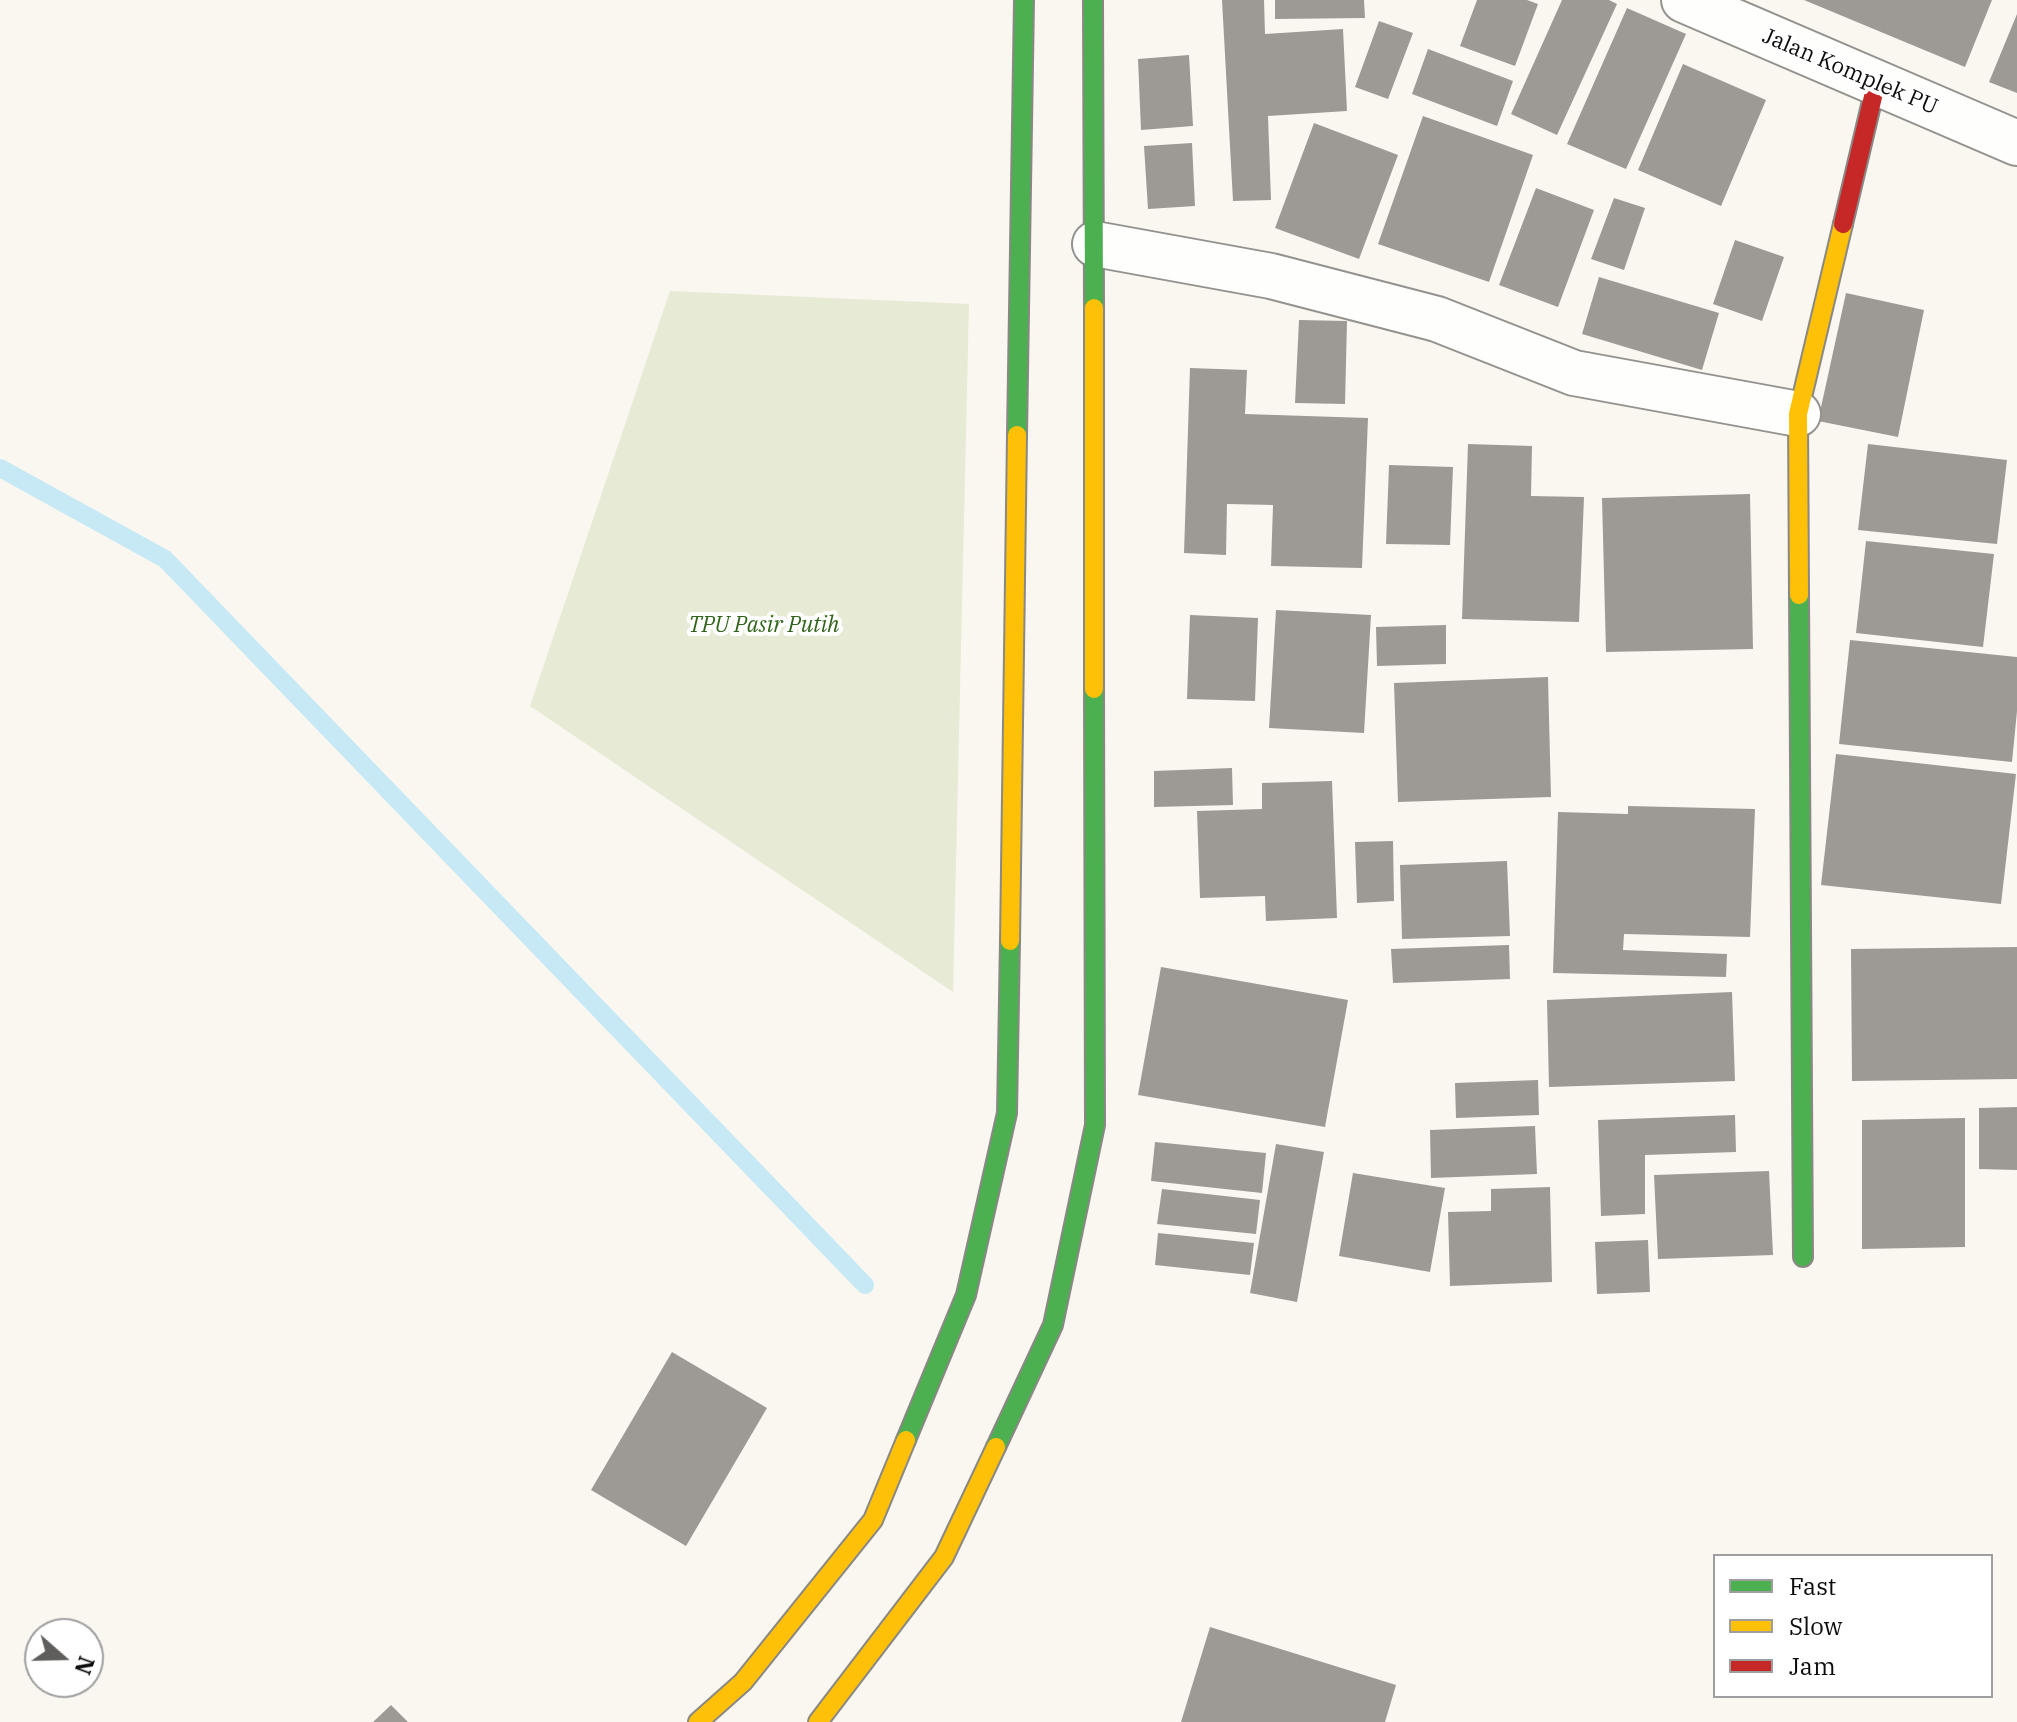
<!DOCTYPE html>
<html>
<head>
<meta charset="utf-8">
<style>
	body { margin:0 }
	#map { position:relative; width:2017px; height:1722px; overflow:hidden; background:#faf7f0; font-family:"IBM Plex Serif",serif }
	canvas { display:block }
	.legend { position:absolute; left:1713px; top:1554px; width:280px; height:144px; box-sizing:border-box; background:#fff; border:2px solid #9e9e9e; margin:0; padding:10px 14px; list-style:none; font-size:24px; color:#0c0c0c }
	.legend li { display:flex; align-items:center; gap:16px; height:40px }
	.legend b { width:40px; border:2px solid #9e9e9e }
	.north { position:absolute; left:24px; top:1618px; width:80px; height:80px; box-sizing:border-box; background:#fff; border:2px solid #9e9e9e; border-radius:50%; rotate:110deg; font-size:22px; font-weight:700; line-height:32px; text-align:center; color:#0c0c0c }
	.north::after { content:''; display:block; margin:auto; width:28px; height:36px; background:#5f5e5c; clip-path:polygon(50% 0,100% 100%,50% 72%,0 100%) }
</style>
</head>
<body>
<div id="map">
<canvas width="2017" height="1722"></canvas>
<ul class="legend">
<li><b style="height:10px;background:#4caf50"></b>Fast</li>
<li><b style="height:10px;background:#ffc107"></b>Slow</li>
<li><b style="height:10px;background:#c62828"></b>Jam</li>
</ul>
<div class="north">N</div>
</div>
<script>
const ctx = document.querySelector('canvas').getContext('2d');
ctx.lineJoin = 'round';
function fillPath(path, color) { ctx.fillStyle = color; ctx.fill(path, 'evenodd'); }
const toPath = rows => new Path2D(rows.map(r => 'M' + r).join(''));
function trace(path, color, width, dash) { ctx.strokeStyle = color; ctx.lineWidth = width; ctx.lineCap = dash ? 'butt' : 'round'; ctx.setLineDash(dash || []); ctx.stroke(path); }
function write(font, color, halo, rows, align = 'center') {
  ctx.font = font + ' "IBM Plex Serif",serif'; ctx.lineWidth = 8; ctx.setLineDash([]); ctx.textBaseline = 'middle'; ctx.strokeStyle = halo; ctx.fillStyle = color; for (const [text, x, y, turn = 0] of rows) {
    ctx.save(); ctx.translate(x, y); ctx.rotate((+turn || 0) * Math.PI / 180); ctx.textAlign = isNaN(turn) ? turn : align; if (halo) ctx.strokeText(text, 0, 0); ctx.fillText(text, 0, 0); ctx.restore();
  }
}
const cemetery = toPath([
	[670,291,969,304,953,992,530,706]
]);
const stream = toPath([
	[0,468,165,559,865,1285]
]);
const building = toPath([
	[1222,0,1264,0,1265,34,1343,29,1347,111,1268,116,1271,200,1233,201],
	[1275,0,1364,0,1365,18,1275,19],
	[1477,0,1527,0,1538,4,1515,66,1460,46],
	[1562,0,1609,0,1617,4,1557,135,1511,114],
	[1804,0,1992,0,1965,67],
	[1627,8,1686,34,1626,169,1567,144],
	[2017,14,2017,93,1989,82],
	[1379,21,1413,33,1388,99,1355,87],
	[1428,49,1513,81,1497,126,1412,94],
	[1189,55,1193,126,1141,130,1138,59],
	[1683,64,1766,100,1721,206,1638,170],
	[1423,116,1533,155,1489,282,1378,244],
	[1314,123,1398,155,1359,259,1275,228],
	[1192,143,1195,206,1148,209,1144,146],
	[1536,188,1594,210,1558,307,1499,285],
	[1614,198,1645,208,1624,270,1591,259],
	[1735,240,1784,257,1762,321,1713,304],
	[1599,277,1719,313,1702,370,1582,334],
	[1846,293,1924,310,1898,437,1818,421],
	[1299,320,1347,321,1345,404,1295,403],
	[1190,368,1247,370,1245,414,1368,418,1362,568,1271,566,1273,505,1227,504,1226,555,1184,553],
	[1468,444,1532,446,1531,496,1584,497,1579,622,1462,619],
	[1868,444,2007,460,1997,544,1858,530],
	[1389,465,1453,467,1450,545,1386,544],
	[1750,494,1753,649,1606,652,1602,498],
	[1866,541,1994,554,1983,647,1856,633],
	[1276,610,1371,615,1364,733,1269,728],
	[1190,615,1258,618,1255,701,1187,699],
	[1446,625,1446,664,1377,666,1376,627],
	[1850,640,2017,657,2017,711,2012,762,1839,744],
	[1548,677,1551,797,1398,802,1394,683],
	[1836,754,2016,774,2001,904,1821,885],
	[1232,768,1233,805,1154,807,1154,771],
	[1332,781,1337,918,1266,921,1265,896,1200,898,1197,811,1262,809,1262,783],
	[1628,806,1755,809,1750,937,1624,934,1623,950,1727,954,1726,977,1553,973,1558,812,1628,814],
	[1393,841,1394,901,1357,903,1355,842],
	[1507,861,1510,936,1402,939,1400,865],
	[1509,945,1510,979,1393,983,1391,949],
	[2017,947,2017,1079,1852,1081,1851,949],
	[1161,967,1348,1000,1325,1127,1138,1095],
	[1732,992,1735,1081,1549,1087,1547,1000],
	[1538,1080,1539,1115,1456,1118,1455,1083],
	[2017,1107,2017,1170,1979,1169,1979,1108],
	[1735,1115,1736,1152,1645,1155,1645,1214,1601,1216,1598,1120],
	[1965,1118,1965,1247,1862,1249,1862,1120],
	[1535,1126,1537,1174,1431,1178,1430,1130],
	[1155,1142,1266,1153,1262,1193,1151,1181],
	[1276,1144,1324,1152,1297,1302,1250,1293],
	[1769,1171,1773,1255,1658,1259,1654,1175],
	[1353,1173,1445,1188,1430,1272,1339,1256],
	[1550,1187,1552,1282,1450,1286,1448,1212,1491,1211,1491,1189],
	[1162,1189,1260,1200,1256,1234,1157,1224],
	[1158,1233,1254,1243,1250,1275,1155,1265],
	[1648,1240,1650,1292,1597,1294,1595,1242],
	[672,1352,767,1408,686,1546,591,1490],
	[1210,1627,1396,1685,1385,1722,1181,1722],
	[391,1705,408,1722,373,1722]
]);
const street = toPath([
	[1684,0,2017,143],
	[1095,244,1271,276,1437,319,1574,373,1798,414]
]);
const fast = toPath([
	[1093,0,1094,308],
	[1017,435,1024,0],
	[1799,595,1803,1257],
	[906,1440,966,1295,1007,1113,1010,941],
	[996,1447,1053,1325,1095,1125,1094,689]
]);
const slow = toPath([
	[1094,308,1094,689],
	[1799,595,1798,414,1843,224],
	[1010,941,1017,435],
	[698,1722,743,1682,873,1520,906,1440],
	[818,1722,944,1557,996,1447]
]);
const jam = toPath([
	[1843,224,1876,84]
]);
const streetNames = [
	["Jalan Komplek PU",1850,72,23]
];
const parkNames = [
	["TPU Pasir Putih",764,626]
];
fillPath(cemetery, '#e7ead4');
trace(stream, '#c6e9f5', 18);
fillPath(building, '#9d9a96');
trace(street, '#93928f', 48);
trace(fast, '#8a8885', 22);
trace(slow, '#8a8885', 22);
trace(jam, '#8a8885', 22);
trace(street, '#fefefd', 44);
trace(fast, '#4caf50', 18);
trace(slow, '#ffc107', 18);
trace(jam, '#c62828', 18);
write('22px', '#0c0c0c', '#fff', streetNames);
write('italic 22px', '#32641c', '#fff', parkNames);
</script>
</body>
</html>
